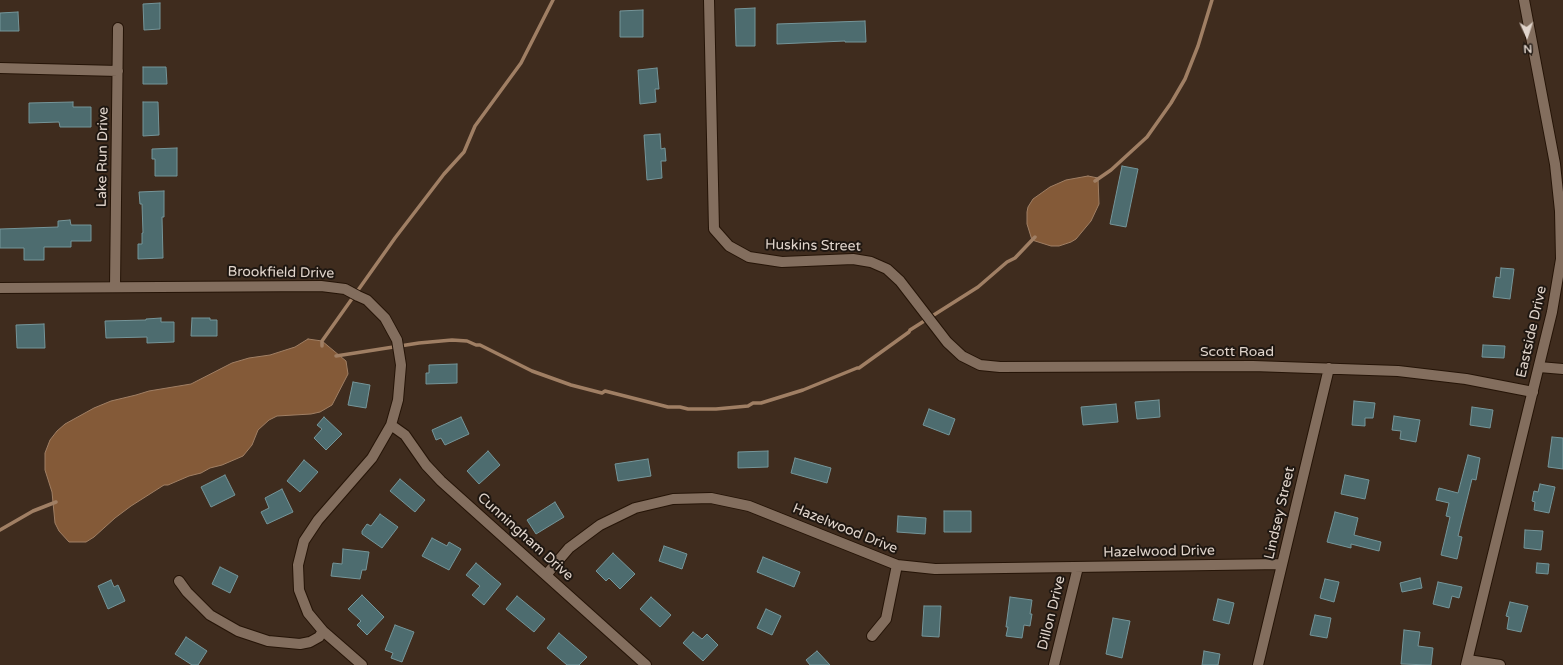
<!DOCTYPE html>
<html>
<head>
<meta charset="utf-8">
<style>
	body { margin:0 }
	#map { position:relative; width:1563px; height:665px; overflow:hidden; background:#3f2c1e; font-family:"Varela Round",sans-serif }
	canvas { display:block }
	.north { position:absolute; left:1507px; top:16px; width:40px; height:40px; -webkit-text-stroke:3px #1f1711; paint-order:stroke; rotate:177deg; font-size:11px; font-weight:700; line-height:16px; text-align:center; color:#e1d5cc }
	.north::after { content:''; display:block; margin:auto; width:14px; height:18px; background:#e1d5cc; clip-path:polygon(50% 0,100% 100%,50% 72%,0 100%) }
</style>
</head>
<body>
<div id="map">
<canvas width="1563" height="665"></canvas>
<div class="north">N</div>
</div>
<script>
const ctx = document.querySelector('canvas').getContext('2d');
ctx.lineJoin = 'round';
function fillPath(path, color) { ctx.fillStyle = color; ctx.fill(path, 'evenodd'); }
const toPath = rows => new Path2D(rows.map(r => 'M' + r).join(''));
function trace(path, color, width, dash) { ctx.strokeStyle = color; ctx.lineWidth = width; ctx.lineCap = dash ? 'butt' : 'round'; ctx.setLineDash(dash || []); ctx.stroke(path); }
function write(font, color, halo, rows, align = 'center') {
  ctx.font = font + ' "Varela Round",sans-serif'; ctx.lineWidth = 4; ctx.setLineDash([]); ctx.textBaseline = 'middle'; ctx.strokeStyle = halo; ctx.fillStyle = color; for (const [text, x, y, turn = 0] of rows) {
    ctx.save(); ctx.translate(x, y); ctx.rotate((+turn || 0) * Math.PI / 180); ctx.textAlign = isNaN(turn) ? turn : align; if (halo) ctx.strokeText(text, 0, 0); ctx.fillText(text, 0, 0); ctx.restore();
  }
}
const water = toPath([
	[1088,176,1098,178,1099,204,1091,221,1076,239,1071,242,1059,246,1051,246,1032,240,1027,224,1027,212,1028,207,1033,199,1050,187,1066,180,1088,176],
	[308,339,322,341,346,361,348,374,332,405,320,412,311,414,277,416,269,420,258,430,252,445,243,456,222,465,210,468,201,473,189,476,168,485,164,485,131,506,115,518,94,537,86,542,69,542,59,531,55,523,52,492,45,470,45,453,50,440,57,431,65,424,94,408,111,401,136,395,149,391,191,384,232,363,249,358,270,355,295,347,308,339]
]);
const stream = toPath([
	[1095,181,1111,170,1147,137,1171,103,1185,79,1198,46,1212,0],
	[322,346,322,341,395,238,444,174,464,152,475,126,521,63,553,0],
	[336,356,419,343,452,340,467,341,476,345,480,345,532,371,571,385,602,393,605,391,668,407,680,407,688,409,716,409,748,406,753,403,761,403,803,390,857,368,859,368,909,332,910,330,978,287,1007,262,1015,258,1035,237],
	[0,530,33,511,56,502]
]);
const building = toPath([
	[160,3,160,29,144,30,143,4,160,3],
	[755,8,755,46,736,46,735,9,755,8],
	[643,10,643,37,620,37,620,11,643,10],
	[18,12,19,31,0,31,0,13,18,12],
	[865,21,866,42,845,42,845,41,777,44,777,24,865,21],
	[143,67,166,67,167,84,143,84,143,67],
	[657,68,659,89,655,89,656,102,640,104,638,70,657,68],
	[73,102,73,107,91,107,91,127,60,127,59,122,29,123,29,103,73,102],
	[143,102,158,102,159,135,143,136,143,102],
	[660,134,661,149,665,148,666,161,661,161,662,178,647,180,644,135,660,134],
	[177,148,177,176,155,176,155,159,152,159,152,149,177,148],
	[1122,166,1138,169,1126,227,1110,224,1122,166],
	[164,191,164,217,162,217,163,258,138,259,138,244,142,244,142,233,143,233,142,204,140,204,139,192,164,191],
	[70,220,71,225,91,225,91,241,71,241,71,247,44,247,44,260,24,260,24,248,0,248,0,229,58,227,58,221,70,220],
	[1501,268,1514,269,1510,299,1493,297,1496,277,1500,278,1501,268],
	[161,318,161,322,174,322,174,342,147,343,147,337,106,338,105,321,146,320,146,319,161,318],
	[192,318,210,318,210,320,217,320,217,336,191,336,192,318],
	[44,324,45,348,17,348,16,325,44,324],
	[1483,345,1505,346,1504,358,1482,357,1483,345],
	[457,364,457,383,426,384,426,373,429,373,429,365,457,364],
	[353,382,370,385,366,408,348,405,353,382],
	[1159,400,1160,417,1137,419,1135,402,1159,400],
	[1354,401,1375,403,1373,418,1365,418,1365,426,1352,425,1354,401],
	[1116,404,1118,422,1083,425,1081,407,1116,404],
	[1472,407,1493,410,1490,428,1470,425,1472,407],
	[929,409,955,419,949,435,923,425,929,409],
	[1394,416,1420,420,1416,442,1400,439,1401,431,1392,430,1394,416],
	[324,417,342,434,326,450,314,438,322,429,317,425,324,417],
	[461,417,469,434,445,445,441,438,436,440,432,430,461,417],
	[1552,437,1563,438,1563,469,1548,467,1552,437],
	[488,451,500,465,479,484,467,471,488,451],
	[768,451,768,467,738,468,738,452,768,451],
	[1468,455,1480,458,1476,480,1472,479,1458,536,1462,537,1457,559,1441,555,1450,517,1446,516,1449,503,1436,500,1439,488,1458,493,1468,455],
	[795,458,831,468,827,483,791,473,795,458],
	[648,459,651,476,618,481,615,464,648,459],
	[304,460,318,472,300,492,287,481,304,460],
	[225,475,235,495,211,507,201,487,225,475],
	[1345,475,1369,480,1365,499,1341,494,1345,475],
	[400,479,425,500,415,512,390,491,400,479],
	[1540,484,1555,487,1549,513,1534,510,1535,502,1532,501,1534,491,1538,492,1540,484],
	[282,489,293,512,267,524,261,512,269,508,265,498,282,489],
	[555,502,564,517,536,534,527,520,555,502],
	[944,511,971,511,971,532,944,532,944,511],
	[1335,512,1358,518,1354,535,1381,542,1379,551,1351,544,1351,548,1327,542,1335,512],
	[380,514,398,527,382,548,362,534,362,531,367,524,371,526,380,514],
	[898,516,926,518,925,534,897,532,898,516],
	[1525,530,1543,531,1541,550,1524,548,1525,530],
	[432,538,447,546,449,542,461,549,449,570,422,556,432,538],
	[664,546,687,554,682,569,659,561,664,546],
	[343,549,369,552,366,570,362,570,360,579,331,576,333,563,342,564,343,549],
	[613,553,635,574,620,589,609,578,606,581,596,571,613,553],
	[763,557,800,572,794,587,757,572,763,557],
	[476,563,501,584,484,605,472,595,480,586,466,575,476,563],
	[1537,563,1549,564,1548,574,1536,573,1537,563],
	[220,567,238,576,230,593,212,584,220,567],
	[1420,578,1422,588,1402,592,1400,583,1420,578],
	[1325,579,1339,582,1334,602,1320,598,1325,579],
	[111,580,114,587,118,585,125,601,108,609,98,586,111,580],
	[1438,582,1462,587,1459,598,1452,596,1449,608,1433,604,1438,582],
	[362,595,384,617,367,635,357,625,361,621,348,609,362,595],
	[517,596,545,619,534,632,506,609,517,596],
	[651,597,671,615,660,627,640,609,651,597],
	[1010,597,1032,600,1030,614,1032,614,1030,626,1024,625,1022,638,1006,636,1008,627,1006,627,1010,597],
	[1218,599,1234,603,1229,624,1213,620,1218,599],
	[1510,602,1528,606,1521,632,1507,629,1509,617,1506,616,1510,602],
	[924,606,941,606,939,637,922,636,924,606],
	[766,609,781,616,772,635,757,628,766,609],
	[1315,615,1331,618,1327,638,1310,635,1315,615],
	[1113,618,1130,621,1122,658,1106,654,1113,618],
	[395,625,414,632,402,662,391,658,393,653,385,650,395,625],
	[1404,630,1420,632,1418,646,1433,648,1431,665,1401,664,1404,630],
	[693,632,702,639,707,634,718,645,703,661,683,643,693,632],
	[559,633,587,657,579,665,567,665,547,648,559,633],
	[186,637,207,651,198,665,192,665,175,654,186,637],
	[817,651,830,665,810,665,806,660,817,651],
	[1204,651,1220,654,1218,665,1202,665,1204,651]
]);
const street = toPath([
	[709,0,714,229,729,246,749,257,782,262,853,259,871,262,887,269,900,281,947,342,962,356,980,365,1000,367,1253,366,1398,371,1466,379,1533,392],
	[0,68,118,71],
	[115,287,118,28],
	[0,288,321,286,345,289,358,296,367,300,385,318,397,340,401,365,398,400,391,425,372,458,318,520,304,541,298,565,299,590,308,613,323,631,362,665],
	[1539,367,1563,369],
	[391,425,405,435,426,465,441,481,646,665],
	[546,575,569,548,600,525,635,508,673,499,711,498,749,506,897,565,935,569,1282,564],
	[179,581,187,592,210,615,238,631,268,641,300,644,310,642,319,637,323,631],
	[872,636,886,619,897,565],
	[1468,660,1500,665],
	[1054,665,1078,567],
	[1258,665,1329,368]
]);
const secondary = toPath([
	[1466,665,1552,312,1561,259,1560,211,1555,164,1524,0]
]);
const streetNames = [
	["Lake Run Drive",103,157,-89],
	["Huskins Street",813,246,1],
	["Brookfield Drive",281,273,1],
	["Eastside Drive",1532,332,-77],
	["Scott Road",1237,352],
	["Lindsey Street",1280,513,-77],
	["Hazelwood Drive",845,529,22],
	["Cunningham Drive",525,537,42],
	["Hazelwood Drive",1159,552,-1],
	["Dillon Drive",1052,613,-76]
];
fillPath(water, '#845a38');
trace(water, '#a07f64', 1);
trace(stream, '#a07f64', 3.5);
fillPath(building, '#4d6c6f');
trace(building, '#759599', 1);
trace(street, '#251407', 12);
trace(secondary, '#251407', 12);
trace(street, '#836e5e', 10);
trace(secondary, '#836e5e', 10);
write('14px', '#e1d5cc', '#1f1711', streetNames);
</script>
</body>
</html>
